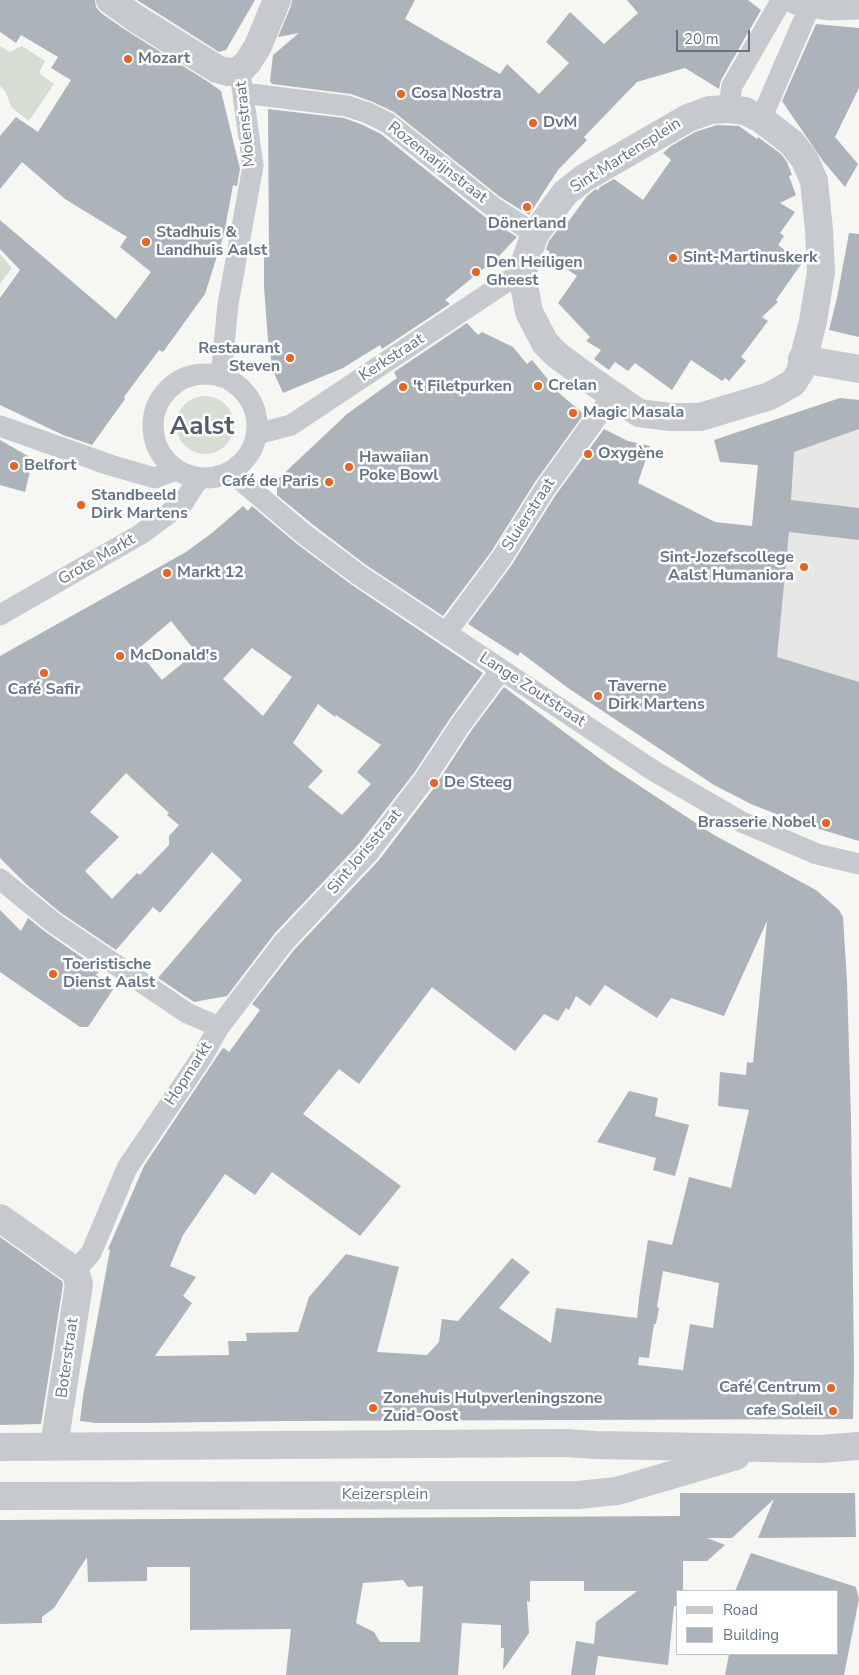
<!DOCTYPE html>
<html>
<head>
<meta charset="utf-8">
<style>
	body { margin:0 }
	#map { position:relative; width:859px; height:1675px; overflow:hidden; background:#f6f7f3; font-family:"Nunito Sans",sans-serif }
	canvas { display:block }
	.legend { position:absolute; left:676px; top:1590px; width:162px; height:65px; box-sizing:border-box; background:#fff; border:1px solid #c1c7cf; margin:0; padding:6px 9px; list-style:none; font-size:15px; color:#647386 }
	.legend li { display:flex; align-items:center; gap:10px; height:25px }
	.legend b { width:25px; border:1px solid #c1c7cf }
	.scale { position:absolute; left:676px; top:30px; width:74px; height:22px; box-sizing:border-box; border:2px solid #647386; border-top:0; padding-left:6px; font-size:15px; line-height:18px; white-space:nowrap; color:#647386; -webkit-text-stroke:4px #fff; paint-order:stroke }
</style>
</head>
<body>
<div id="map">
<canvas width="859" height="1675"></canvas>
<ul class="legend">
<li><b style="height:6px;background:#c6c9cd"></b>Road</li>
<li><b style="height:14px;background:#acb3ba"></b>Building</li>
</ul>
<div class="scale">20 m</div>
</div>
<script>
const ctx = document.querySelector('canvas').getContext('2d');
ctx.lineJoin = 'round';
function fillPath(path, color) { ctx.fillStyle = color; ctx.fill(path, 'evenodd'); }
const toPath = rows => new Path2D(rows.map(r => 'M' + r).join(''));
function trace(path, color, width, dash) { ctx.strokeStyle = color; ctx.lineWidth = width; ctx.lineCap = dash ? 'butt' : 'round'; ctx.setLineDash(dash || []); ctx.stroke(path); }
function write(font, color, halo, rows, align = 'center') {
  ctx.font = font + ' "Nunito Sans",sans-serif'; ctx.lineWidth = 5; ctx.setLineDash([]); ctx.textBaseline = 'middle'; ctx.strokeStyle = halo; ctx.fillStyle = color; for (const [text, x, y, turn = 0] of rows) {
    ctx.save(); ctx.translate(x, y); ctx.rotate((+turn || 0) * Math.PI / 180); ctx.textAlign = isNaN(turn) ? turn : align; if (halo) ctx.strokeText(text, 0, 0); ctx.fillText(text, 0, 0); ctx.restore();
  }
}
const built = toPath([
	[841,398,859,400,859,739,729,629,744,607,758,466,738,463,729,435]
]);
const green = toPath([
	[0,46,10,52,22,46,45,61,39,73,54,84,29,121,12,108,5,91,0,86],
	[0,254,12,268,0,284],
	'176 425a29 29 0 1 1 58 0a29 29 0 1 1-58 0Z'
]);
const building = toPath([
	[0,0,95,0,96,7,101,13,127,31,210,83,221,91,240,169,237,186,233,185,224,234,205,294,163,352,159,350,124,397,125,399,92,445,63,435,0,405,0,298,20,270,0,249,0,220,116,319,151,272,120,247,127,237,65,199,22,162,0,189,0,136,16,117,38,132,71,80,51,68,58,57,21,35,16,43,0,32],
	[137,0,255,0,226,50,219,52],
	[292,0,415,0,405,19,500,74,507,64,539,94,569,63,546,42,570,12,604,44,638,13,627,0,748,0,761,10,721,80,719,89,685,68,637,82,584,137,587,140,558,170,529,215,500,197,394,112,373,102,351,94,272,84,270,81,273,55,299,33,278,37,291,6],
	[816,24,859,28,859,88,835,137,858,164,845,187,823,161,782,101],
	[268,109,344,118,363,125,381,134,485,217,517,237,498,257,445,300,450,304,382,349,380,345,343,368,283,393,273,371,268,340,264,287,264,257,269,257],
	[717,125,739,126,757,139,758,137,781,154,787,162,792,175,789,176,796,195,780,203,795,212,780,233,784,236,778,245,802,263,776,300,778,302,762,317,768,321,741,357,746,361,729,381,725,378,722,381,691,360,672,390,635,363,628,371,615,362,609,370,594,359,601,350,586,341,590,337,558,303,577,276,547,256,550,252,546,249,549,241,560,227,563,229,587,196,593,191,596,189,598,190,600,187,614,179,643,200,671,160,663,153,671,146,695,132],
	[849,233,859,234,859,337,829,330,837,298],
	[467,323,478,335,482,332,513,347,527,364,532,360,560,394,584,414,535,482,491,552,443,616,366,565,312,524,277,495,277,480,347,414,397,378,394,372],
	[840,398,859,400,859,429,794,452,791,500,859,508,859,540,789,532,777,657,859,682,859,841,796,822,751,804,714,785,568,688,520,652,518,656,468,624,511,566,555,496,604,429,628,441,650,446,638,483,715,522,752,526,758,465,720,462,714,440],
	[0,440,33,459,25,492,0,485],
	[243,506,248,511,252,506,297,544,352,585,483,673,451,717,414,773,359,844,275,933,227,996,194,1002,158,978,242,880,212,852,160,913,153,907,116,950,61,913,26,884,0,858,0,656,186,552,212,533],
	[171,621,196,652,162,680,137,650],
	[252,648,292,677,263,716,223,679],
	[318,704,335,717,336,715,381,745,357,772,371,784,342,815,308,787,323,771,293,743],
	[126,773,169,813,167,815,179,825,169,836,169,845,140,875,137,873,112,899,85,871,119,837,90,812],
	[504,687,611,767,714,835,816,890,839,910,843,917,847,981,851,1117,854,1369,853,1419,285,1421,142,1423,96,1423,80,1421,83,1396,110,1250,108,1249,144,1166,222,1049,224,1048,229,1052,260,1010,252,1004,294,950,379,860,434,788,471,731],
	[767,921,753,1063,747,1062,746,1075,720,1072,718,1106,749,1110,731,1188,689,1177,672,1245,648,1240,639,1298,637,1318,556,1308,551,1343,499,1308,530,1272,512,1258,458,1321,442,1319,439,1342,427,1355,377,1352,399,1267,346,1254,309,1297,298,1332,246,1333,247,1341,228,1341,229,1355,155,1356,192,1303,183,1296,196,1277,170,1266,183,1235,225,1174,255,1195,272,1172,360,1236,401,1186,303,1114,339,1069,359,1084,432,987,515,1051,544,1014,558,1021,566,1008,569,1010,576,996,590,1006,605,985,657,1018,671,998,724,1016],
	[663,1271,719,1283,713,1328,690,1324,683,1370,638,1365,639,1357,649,1358,654,1324,656,1324,659,1308,657,1307],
	[0,910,21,931,28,918,47,933,100,970,96,975,114,988,88,1027,80,1027,0,972],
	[629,1091,658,1098,655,1116,689,1125,675,1176,653,1170,656,1158,597,1142],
	[0,1237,62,1281,63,1285,41,1424,0,1425],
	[680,1493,855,1493,856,1537,758,1538,774,1499,732,1538,707,1538,725,1545,707,1561,683,1561,683,1591,678,1591,678,1606,674,1606,668,1665,598,1656,595,1675,571,1675,576,1641,594,1644,596,1622,637,1591,584,1591,584,1581,530,1581,530,1602,527,1601,529,1633,503,1670,504,1648,501,1648,501,1625,462,1623,458,1675,286,1675,291,1629,190,1630,190,1567,147,1567,147,1581,88,1582,87,1557,54,1608,42,1617,42,1623,0,1624,0,1520,680,1516],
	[403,1580,408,1587,423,1586,420,1642,380,1642,374,1632,356,1623,363,1583],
	[751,1553,856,1587,859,1599,844,1675,725,1675,729,1654,838,1654,838,1591,735,1591]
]);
const pedestrian = toPath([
	[795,4,828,10,859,9],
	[243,93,347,106,368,113,388,123,402,134,493,207,535,234],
	[728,109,732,86,781,1],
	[761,119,809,8],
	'153 426a52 52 0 1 1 104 0a52 52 0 1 1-104 0Z',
	[221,376,228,304,253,166,241,80],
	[0,426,110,465,155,478,176,470],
	[257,434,291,425,509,280,524,285],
	[231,472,304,534,359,575,654,771,742,822,817,854,859,864],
	[0,615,141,534,183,503,199,478],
	[446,633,501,559,545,489,612,396],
	[0,879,54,923,187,1013,219,1027,202,1057,127,1168,91,1253,75,1271],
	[219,1027,284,942,369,852,424,780,461,724,501,670]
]);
const minor = toPath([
	[110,0,135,18,217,69,228,72,239,71,248,62,258,46,277,0],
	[728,109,745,111,761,119,792,143,805,160,814,181,819,230,821,272,813,321,800,372,793,383,770,396,700,417,670,417,639,413,591,380,557,355,545,343,529,312,524,285,524,264,535,234,565,193,584,178,688,118,710,110,728,109],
	[802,359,859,369],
	[0,1218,75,1271,79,1284,54,1446]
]);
const tertiary = toPath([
	[0,1447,566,1443,595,1445,820,1449,859,1446],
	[0,1496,578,1495,617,1491,736,1456]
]);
const markers = [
	[128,59,5,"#ed631c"],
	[401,94,5,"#ed631c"],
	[533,123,5,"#ed631c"],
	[527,207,5,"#ed631c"],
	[146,242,5,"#ed631c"],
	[673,258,5,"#ed631c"],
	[476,272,5,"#ed631c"],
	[290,358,5,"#ed631c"],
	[538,386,5,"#ed631c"],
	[403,387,5,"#ed631c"],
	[573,413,5,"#ed631c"],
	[588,454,5,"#ed631c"],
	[14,466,5,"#ed631c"],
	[349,467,5,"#ed631c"],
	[329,482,5,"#ed631c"],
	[81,505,5,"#ed631c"],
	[804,567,5,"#ed631c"],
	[167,573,5,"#ed631c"],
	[120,656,5,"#ed631c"],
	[44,673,5,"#ed631c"],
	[598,696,5,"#ed631c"],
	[434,783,5,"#ed631c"],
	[826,823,5,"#ed631c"],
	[53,974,5,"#ed631c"],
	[831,1388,5,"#ed631c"],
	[373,1408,5,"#ed631c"],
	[833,1411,5,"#ed631c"]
];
const poiNames = [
	["Mozart",138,59],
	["Cosa Nostra",411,94],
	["DvM",543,123],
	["Dönerland",527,224,"center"],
	["Stadhuis &",156,233],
	["Landhuis Aalst",156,251],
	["Sint-Martinuskerk",683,258],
	["Den Heiligen",486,263],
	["Gheest",486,281],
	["Restaurant",280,349,"right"],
	["Steven",280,367,"right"],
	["Crelan",548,386],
	["'t Filetpurken",413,387],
	["Magic Masala",583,413],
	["Oxygène",598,454],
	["Hawaiian",359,458],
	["Poke Bowl",359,476],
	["Belfort",24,466],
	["Café de Paris",319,482,"right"],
	["Standbeeld",91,496],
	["Dirk Martens",91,514],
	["Sint-Jozefscollege",794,558,"right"],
	["Aalst Humaniora",794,576,"right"],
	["Markt 12",177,573],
	["McDonald's",130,656],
	["Taverne",608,687],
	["Dirk Martens",608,705],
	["Café Safir",44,690,"center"],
	["De Steeg",444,783],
	["Brasserie Nobel",816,823,"right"],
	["Toeristische",63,965],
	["Dienst Aalst",63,983],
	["Café Centrum",821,1388,"right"],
	["Zonehuis Hulpverleningszone",383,1399],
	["Zuid-Oost",383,1417],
	["cafe Soleil",823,1411,"right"]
];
const streetNames = [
	["Molenstraat",246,124,-96],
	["Sint Martensplein",626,156,-32],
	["Rozemarijnstraat",437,163,38],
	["Kerkstraat",392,358,-33],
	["Sluierstraat",529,515,-57],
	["Grote Markt",97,560,-30],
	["Lange Zoutstraat",532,690,33],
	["Sint Jorisstraat",365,852,-50],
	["Hopmarkt",189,1074,-57],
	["Boterstraat",68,1358,-82],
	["Keizersplein",385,1495]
];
const townNames = [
	["Aalst",202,428]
];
fillPath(built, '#e7e8e6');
fillPath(green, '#d6ded4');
fillPath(building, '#acb3ba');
trace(pedestrian, '#c6c9cd', 21);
trace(minor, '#c6c9cd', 28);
trace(tertiary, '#c6c9cd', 28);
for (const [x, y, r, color] of markers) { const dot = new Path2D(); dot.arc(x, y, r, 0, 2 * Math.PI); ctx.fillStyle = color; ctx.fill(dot); trace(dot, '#fff', 2); }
write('bold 16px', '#647386', '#fff', poiNames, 'left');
write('16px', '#647386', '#fff', streetNames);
write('bold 26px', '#525d6a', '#fff', townNames);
</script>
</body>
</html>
